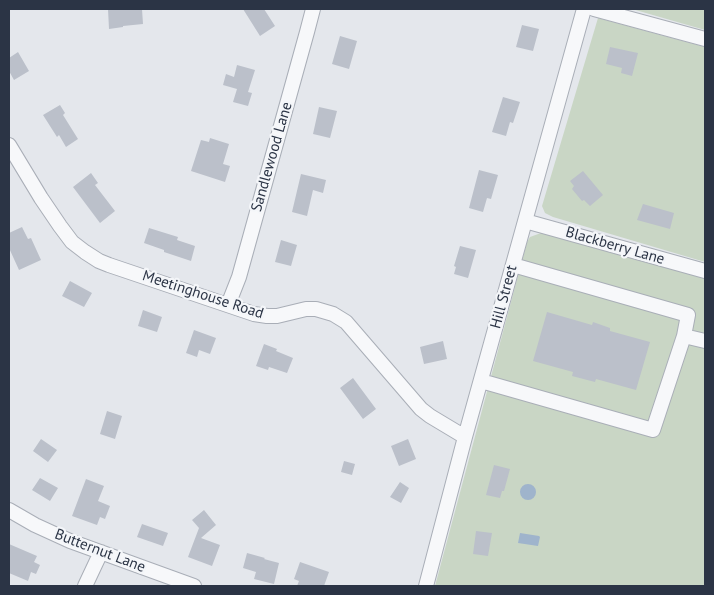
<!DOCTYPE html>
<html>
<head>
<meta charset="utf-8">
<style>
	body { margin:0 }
	#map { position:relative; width:714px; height:595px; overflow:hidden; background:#e4e7ec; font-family:"PT Sans",sans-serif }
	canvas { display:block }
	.frame { position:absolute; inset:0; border:10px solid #2b3445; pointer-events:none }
</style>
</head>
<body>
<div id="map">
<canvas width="714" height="595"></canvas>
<div class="frame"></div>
</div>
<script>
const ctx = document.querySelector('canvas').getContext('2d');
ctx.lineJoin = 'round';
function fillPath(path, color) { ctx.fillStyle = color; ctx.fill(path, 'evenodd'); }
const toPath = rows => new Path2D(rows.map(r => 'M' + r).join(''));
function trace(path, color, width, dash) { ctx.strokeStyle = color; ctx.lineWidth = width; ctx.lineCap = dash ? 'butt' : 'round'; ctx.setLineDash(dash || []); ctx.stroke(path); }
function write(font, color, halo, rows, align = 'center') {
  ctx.font = font + ' "PT Sans",sans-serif'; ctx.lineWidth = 4.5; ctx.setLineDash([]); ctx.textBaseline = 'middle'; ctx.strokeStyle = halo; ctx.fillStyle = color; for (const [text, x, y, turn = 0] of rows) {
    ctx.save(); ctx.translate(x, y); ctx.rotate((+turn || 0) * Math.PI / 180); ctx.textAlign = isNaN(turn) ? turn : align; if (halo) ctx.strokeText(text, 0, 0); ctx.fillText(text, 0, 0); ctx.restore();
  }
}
const green = toPath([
	[632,9,705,9,705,30],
	[598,18,705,47,705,262,553,217,545,213,542,206],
	[541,233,547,233,705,277,705,586,435,586,527,242,530,237]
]);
const water = toPath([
	'520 492a8 8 0 1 1 16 0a8 8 0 1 1-16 0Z',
	[520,533,539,536,540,537,538,546,518,543]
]);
const building = toPath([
	[108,9,142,9,143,24,123,26,123,27,109,29],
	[243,9,264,9,275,26,260,36],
	[522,25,539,29,533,51,516,47],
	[340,36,357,41,349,69,332,64],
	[610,47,638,53,632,76,621,73,622,68,606,64],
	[18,52,29,71,14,80,9,71,9,58],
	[237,65,255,70,248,92,252,93,248,106,233,102,237,89,223,85,226,74,234,77],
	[503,97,520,102,513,123,510,122,506,136,492,132],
	[60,105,65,113,63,115,78,139,66,147,59,135,57,137,43,115],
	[319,107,337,111,330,138,313,134],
	[210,138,229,144,223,164,230,166,225,182,191,171,201,140,209,142],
	[479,170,498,175,491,199,487,198,483,212,469,208],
	[583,171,603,195,590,206,584,200,582,201,572,189,574,186,570,181],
	[91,173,98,183,95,185,115,211,100,223,73,187],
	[301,174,326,180,323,193,313,190,307,216,292,212],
	[643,204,674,213,670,229,637,220],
	[22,227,28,239,31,238,41,260,19,270,9,248,9,233],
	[149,228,178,237,177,240,195,246,191,261,164,252,164,250,144,243],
	[281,240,297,245,291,266,275,262],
	[460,246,476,250,468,278,454,274,456,267,454,266],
	[70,281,92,293,84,307,62,296],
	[143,310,162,317,157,332,138,326],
	[547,312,592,325,593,322,610,328,610,331,650,342,636,390,596,379,595,382,572,376,573,372,533,361],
	[194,330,216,338,210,354,199,350,197,357,186,353],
	[443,341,447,359,424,364,420,347],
	[264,344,277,349,276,351,293,358,287,373,269,367,268,370,256,366],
	[353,378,376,409,363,419,340,388],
	[107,411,122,416,115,439,100,434],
	[41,439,57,450,48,462,33,451],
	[408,439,416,459,399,466,391,446],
	[344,461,355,464,352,475,341,472],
	[494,465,510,469,504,491,502,491,500,498,486,495],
	[40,478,58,488,50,501,32,490],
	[86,479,104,486,98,501,110,506,105,519,100,517,97,525,72,516],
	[400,482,409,488,401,503,390,497],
	[204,510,216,525,201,538,220,545,212,566,188,557,199,528,192,520],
	[142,524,168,533,163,546,137,537],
	[476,531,492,533,488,556,473,554],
	[9,544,37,556,34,562,40,565,36,574,31,572,28,581,9,573],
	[247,553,265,558,264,559,279,563,274,584,254,579,256,572,243,568],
	[300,562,329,572,324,586,297,586,299,581,294,579]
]);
const minor = toPath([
	[594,9,705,39],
	[9,145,41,198,60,226,72,242,85,252,99,261,109,265,254,314,267,316,277,316,306,309,316,309,333,314,346,322,421,409,430,416,465,437],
	[525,221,705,271],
	[513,265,688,315,684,336],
	[228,305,239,277,307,32,313,9],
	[481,381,653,430,684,336,705,341],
	[9,510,35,525,70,541,194,586],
	[85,586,101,552],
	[426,586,465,437,584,9]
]);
const streetNames = [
	["Sandlewood Lane",272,157,-74],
	["Blackberry Lane",615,246,16],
	["Meetinghouse Road",203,295,18],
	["Hill Street",504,297,-75],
	["Butternut Lane",100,551,21]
];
fillPath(green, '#c9d6c5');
fillPath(water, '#9fb4cc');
fillPath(building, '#bbc0ca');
trace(minor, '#a9aeb7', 16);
trace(minor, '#f7f8fa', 14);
write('15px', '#2b3445', '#f4f6f9', streetNames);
</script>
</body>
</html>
